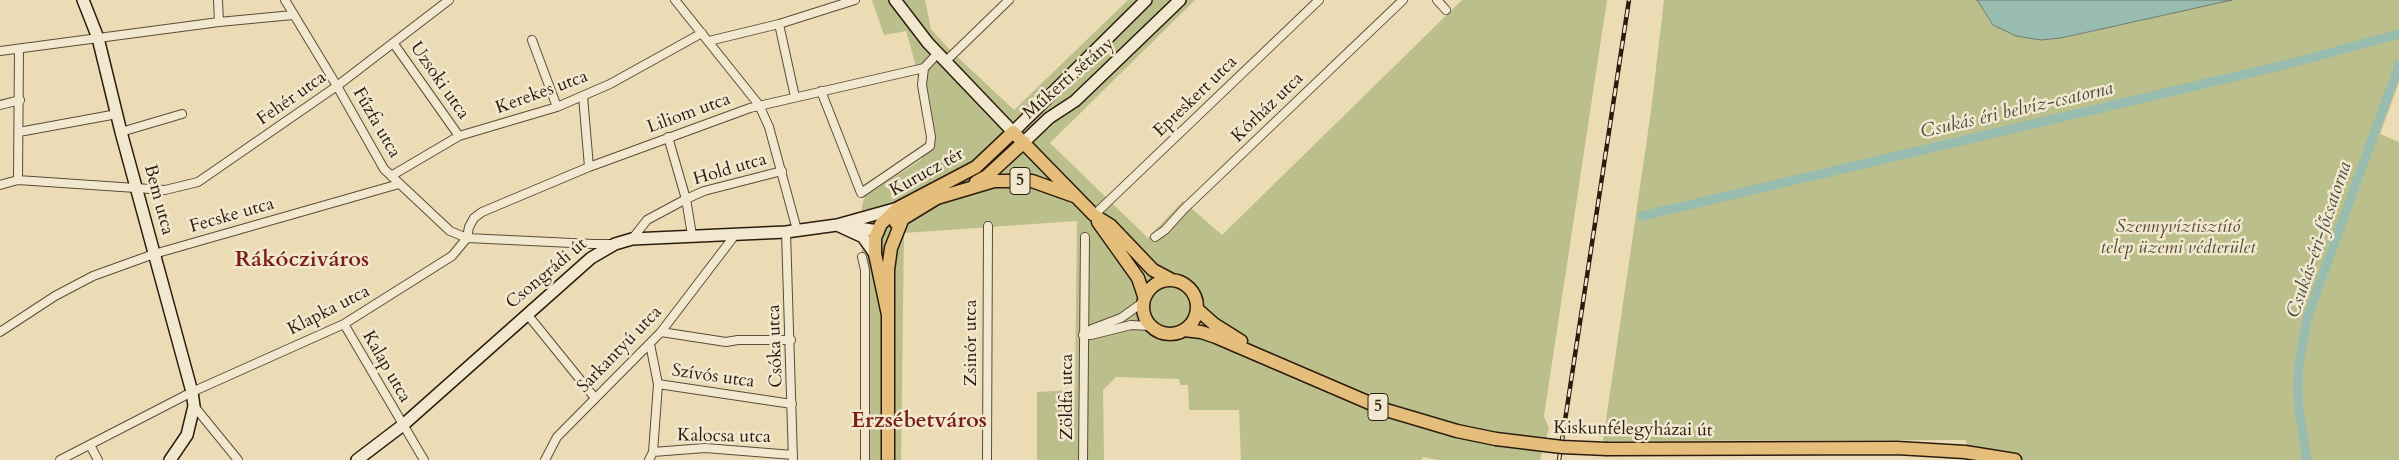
<!DOCTYPE html>
<html>
<head>
<meta charset="utf-8">
<style>
	body { margin:0 }
	canvas { display:block; background:#ebdcb6 }
</style>
</head>
<body>
<canvas width="2399" height="460"></canvas>
<script>
const ctx = document.querySelector('canvas').getContext('2d');
ctx.lineJoin = 'round';
function fillPath(path, color) { ctx.fillStyle = color; ctx.fill(path, 'evenodd'); }
const toPath = rows => new Path2D(rows.map(r => 'M' + r).join(''));
function trace(path, color, width, dash) { ctx.strokeStyle = color; ctx.lineWidth = width; ctx.lineCap = dash ? 'butt' : 'round'; ctx.setLineDash(dash || []); ctx.stroke(path); }
function write(font, color, halo, rows, align = 'center') {
  ctx.font = font + ' Cardo,serif'; ctx.lineWidth = 5; ctx.setLineDash([]); ctx.textBaseline = 'middle'; ctx.strokeStyle = halo; ctx.fillStyle = color; for (const [text, x, y, turn = 0] of rows) {
    ctx.save(); ctx.translate(x, y); ctx.rotate((+turn || 0) * Math.PI / 180); ctx.textAlign = isNaN(turn) ? turn : align; if (halo) ctx.strokeText(text, 0, 0); ctx.fillText(text, 0, 0); ctx.restore();
  }
}
const green = toPath([
	[872,0,925,0,931,29,950,50,1014,110,1128,0,1195,0,1050,143,1148,238,1183,201,1222,235,1462,0,1607,0,1544,416,1549,428,1540,460,1438,460,1423,457,1421,460,1241,460,1239,410,1189,410,1188,385,1180,385,1179,379,1116,377,1103,390,1104,460,1037,460,1037,392,1075,390,1077,221,904,233,901,460,862,460,862,206,865,196,921,160,929,144,915,63,906,31,884,35],
	[1664,0,1977,0,1993,25,2016,36,2041,40,2062,38,2232,0,2399,0,2399,82,2380,134,2399,142,2399,460,1970,460,1966,440,1603,441,1651,111]
]);
const water = toPath([
	[1977,0,2232,0,2061,38,2041,40,2016,36,1993,25,1977,0]
]);
const canal = toPath([
	[1642,216,2284,65,2399,34],
	[2307,460,2299,411,2298,385,2299,362,2308,316,2399,65]
]);
const street = toPath([
	[218,0,219,22],
	[285,0,337,86,384,169,450,231,467,238,593,244,613,244],
	[675,0,759,105,769,127,797,230],
	[1437,0,1446,10],
	[779,24,795,97],
	[532,40,557,107],
	[709,41,779,24,855,0],
	[394,44,459,136],
	[0,51,219,22,293,15],
	[946,61,1009,0],
	[821,91,861,193,930,146,931,137,922,85,924,68],
	[583,96,589,167],
	[0,105,20,100],
	[19,132,117,114],
	[121,132,182,114],
	[668,137,686,199,692,235],
	[391,176,459,136,557,107,610,84,702,33],
	[18,180,19,49],
	[0,185,18,180,165,190,198,182,337,86,449,0],
	[1094,215,1319,0],
	[786,232,793,460],
	[1155,237,1165,230,1184,209,1403,0],
	[632,239,647,220,686,199,704,191,782,171],
	[862,257,865,270,865,460],
	[527,314,595,398],
	[344,324,424,460],
	[0,332,55,296,93,276,154,254,399,184],
	[661,332,726,342,738,340,791,340],
	[1083,335,1091,335,1131,325,1150,326],
	[1083,335,1092,329,1121,318,1142,303],
	[658,384,792,404],
	[194,406,238,460],
	[90,445,98,460],
	[653,452,705,448,793,455],
	[60,460,192,392,344,324,452,256,467,238,469,227,474,218,482,212,589,167,750,108,924,68,938,53],
	[545,460,557,437,661,332,735,235],
	[649,460,653,452,658,384,650,344],
	[987,460,988,226],
	[1083,460,1085,237]
]);
const secondary = toPath([
	[83,0,98,38,121,132,192,392,194,406,187,435,170,460],
	[895,0,928,43,1013,132,1146,0],
	[1024,142,1049,118,1075,101,1180,0],
	[837,225,863,237,875,254],
	[846,226,878,231],
	[357,460,403,425,591,258,615,244,632,239,786,232,837,225,898,208]
]);
const primary = toPath([
	[976,182,987,176,1024,142],
	[1098,222,1138,278,1144,296],
	[896,223,937,198,994,181,1032,181,1074,196],
	'1143 307a27 27 0 1 1 54 0a27 27 0 1 1-54 0Z',
	[1197,309,1214,324,1241,341],
	[888,315,875,254,875,238,881,224,898,208,976,167,1013,132,1094,215,1110,225,1153,270,1170,279],
	[1184,330,1201,332,1216,337,1386,410,1457,431,1496,439],
	[1607,449,1897,448,1965,452,2015,460],
	[888,460,888,270,891,248,903,218]
]);
const rail = toPath([
	[1559,460,1629,0]
]);
const primaryBridge = toPath([
	[1496,439,1562,447,1607,449]
]);
const shields = [
	[1020,181,20],
	[1378,407,20]
];
const shieldNames = [
	["5",1020,181],
	["5",1378,407]
];
const streetNames = [
	["Műkerti sétány",1069,79,-41],
	["Uzsoki utca",439,81,55],
	["Kerekes utca",542,93,-20],
	["Epreskert utca",1196,97,-44],
	["Fehér utca",292,99,-35],
	["Kórház utca",1268,108,-44],
	["Liliom utca",689,114,-20],
	["Fűzfa utca",376,123,60],
	["Hold utca",730,170,-16],
	["Kurucz tér",927,173,-29],
	["Bem utca",158,200,75],
	["Fecske utca",232,216,-16],
	["Csongrádi út",547,274,-40],
	["Klapka utca",329,311,-27],
	["Zsinór utca",972,343,-90],
	["Csóka utca",776,346,-92],
	["Sarkantyú utca",620,350,-46],
	["Kalap utca",386,367,60],
	["Szívós utca",713,377,8],
	["Zöldfa utca",1068,397,-90],
	["Kiskunfélegyházai út",1633,430,1],
	["Kalocsa utca",724,437,1]
];
const parkNames = [
	["Szennyvíztisztító",2178,228],
	["telep üzemi védterület",2178,249]
];
const waterNames = [
	["Csukás éri belvíz-csatorna",2017,111,-13],
	["Csukás-éri-főcsatorna",2320,240,-71]
];
const districtNames = [
	["Rákócziváros",302,261],
	["Erzsébetváros",919,422]
];
fillPath(green, '#bbbf8b');
fillPath(water, '#98bcaf');
trace(water, '#6d7c6f', 1);
trace(canal, '#98bcaf', 9);
trace(street, '#5c4c38', 10);
trace(secondary, '#2c1c0e', 14);
trace(primary, '#2c1c0e', 15);
trace(street, '#f2e8d0', 8);
trace(secondary, '#f2e8d0', 11);
trace(primary, '#e6be7b', 12);
trace(rail, '#2c1c0e', 4.5);
trace(rail, '#f2e8d0', 2.5, [8]);
trace(primaryBridge, '#2c1c0e', 15, []);
trace(primaryBridge, '#e6be7b', 12);
for (const [x, y, w] of shields) { const box = new Path2D(); box.roundRect(x - w / 2, y - 13.5, w, 27, 4); ctx.fillStyle = '#f2e8d0'; ctx.fill(box); trace(box, '#2c1c0e', 1); }
write('bold 16px', '#2c1c0e', null, shieldNames);
write('18px', '#2c1c0e', '#f2e8d0', streetNames);
write('italic 18px', '#574d34', '#f2e8d0', parkNames);
write('italic 19px', '#4c4c3e', '#f2e8d0', waterNames);
write('bold 22px', '#7a1f14', '#f2e8d0', districtNames);
</script>
</body>
</html>
